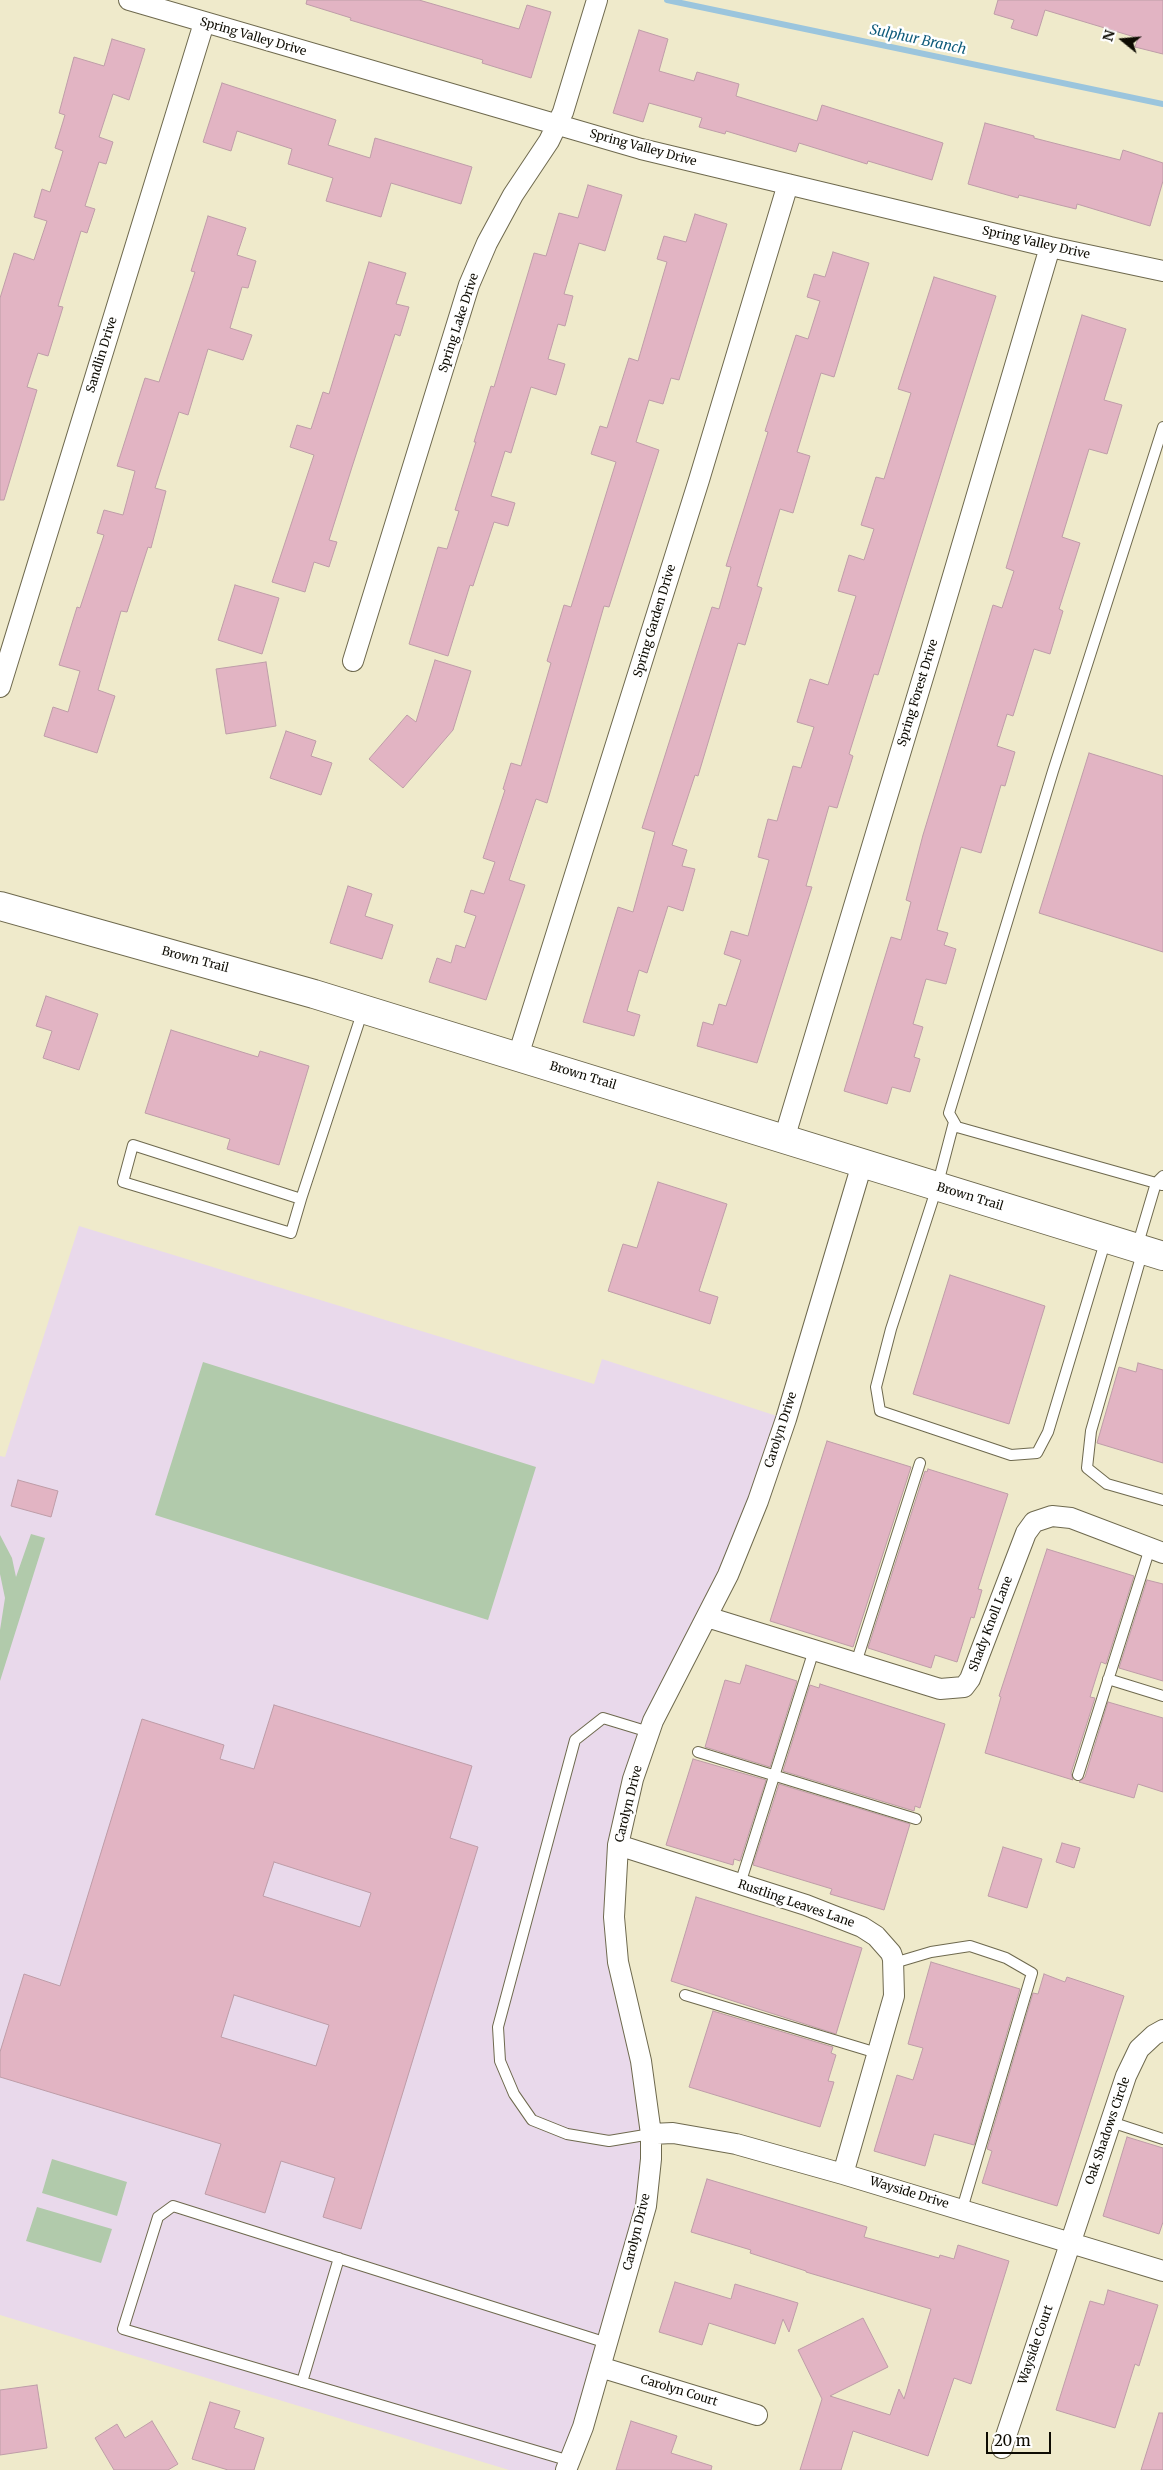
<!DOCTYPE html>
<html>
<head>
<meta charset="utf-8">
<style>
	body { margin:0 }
	#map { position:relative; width:1163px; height:2470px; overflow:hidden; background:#efeacb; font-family:Merriweather,serif }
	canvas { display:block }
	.north { position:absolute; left:1098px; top:15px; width:50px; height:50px; -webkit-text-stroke:4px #fff; paint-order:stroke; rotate:287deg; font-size:14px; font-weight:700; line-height:20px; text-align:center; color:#0e0c03 }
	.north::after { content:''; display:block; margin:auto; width:18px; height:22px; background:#0e0c03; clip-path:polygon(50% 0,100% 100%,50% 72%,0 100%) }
	.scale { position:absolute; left:986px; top:2432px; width:65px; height:22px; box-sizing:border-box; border:2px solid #0e0c03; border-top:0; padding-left:6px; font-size:15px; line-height:18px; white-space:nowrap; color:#0e0c03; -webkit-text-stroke:4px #fff; paint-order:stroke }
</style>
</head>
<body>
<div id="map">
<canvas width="1163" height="2470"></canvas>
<div class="north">N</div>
<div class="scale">20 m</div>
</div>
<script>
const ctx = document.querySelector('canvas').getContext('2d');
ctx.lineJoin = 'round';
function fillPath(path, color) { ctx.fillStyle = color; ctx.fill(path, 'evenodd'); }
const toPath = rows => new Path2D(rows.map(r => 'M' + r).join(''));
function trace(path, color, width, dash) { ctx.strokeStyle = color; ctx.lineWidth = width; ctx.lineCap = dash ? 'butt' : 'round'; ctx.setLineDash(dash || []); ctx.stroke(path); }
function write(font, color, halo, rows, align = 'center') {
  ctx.font = font + ' Merriweather,serif'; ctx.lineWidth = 5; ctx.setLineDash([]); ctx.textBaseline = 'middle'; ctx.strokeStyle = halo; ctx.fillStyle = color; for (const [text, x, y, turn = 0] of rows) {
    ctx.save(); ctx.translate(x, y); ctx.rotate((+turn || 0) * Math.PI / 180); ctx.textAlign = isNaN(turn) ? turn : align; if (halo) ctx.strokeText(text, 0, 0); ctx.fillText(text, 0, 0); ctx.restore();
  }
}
const education = toPath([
	[79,1226,594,1384,602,1359,786,1419,653,1721,614,1917,651,2159,566,2470,509,2470,0,2315,0,1456,5,1457]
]);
const green = toPath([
	[203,1362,536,1467,488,1620,155,1515],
	[31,1534,45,1538,0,1681,0,1630,5,1598,0,1574,0,1535,12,1558,16,1577],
	[52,2159,127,2182,117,2216,42,2193],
	[37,2207,112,2229,101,2263,26,2241]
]);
const stream = toPath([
	[667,0,1163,104]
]);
const building = toPath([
	[307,0,419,0,519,29,527,5,551,12,531,78,482,63,483,60,350,20,351,18,306,4,307,0],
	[998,0,1163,0,1163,54,1135,47,1138,38,1045,10,1037,36,1011,28,1014,20,994,14,998,0],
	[639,30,668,39,659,71,694,81,697,72,739,84,736,96,817,121,822,105,943,143,932,180,868,161,867,164,799,143,796,152,726,131,725,134,699,127,702,118,649,103,643,122,613,113,639,30],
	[112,39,145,49,129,100,113,94,99,137,113,142,106,164,99,162,85,206,95,209,87,233,81,231,58,306,63,307,48,356,38,353,27,387,37,390,4,500,0,500,0,298,14,253,34,260,47,221,34,217,42,189,50,192,63,151,55,148,65,115,59,113,74,57,104,66,112,39],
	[222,83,336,120,328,145,370,158,375,138,472,167,461,204,391,183,381,217,326,201,333,178,288,164,292,149,237,131,231,151,203,142,222,83],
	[985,123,1034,136,1034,138,1120,160,1123,150,1163,163,1163,181,1150,226,1077,204,1076,209,1019,195,1018,198,968,184,985,123],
	[588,185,622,195,605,251,579,243,564,294,573,296,565,326,558,324,548,359,565,364,556,395,531,387,511,453,505,451,491,496,515,503,508,526,494,522,473,586,470,585,448,656,409,644,438,547,447,549,459,511,455,510,476,442,474,442,491,386,494,387,534,253,546,256,559,213,578,218,588,185],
	[695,214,727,224,679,380,671,378,663,404,649,400,636,442,659,450,609,607,604,606,547,803,536,799,509,880,525,885,486,1000,429,982,437,958,451,963,456,945,465,948,476,916,464,912,471,890,484,894,495,862,483,858,505,790,503,789,511,763,521,766,551,663,547,661,564,605,571,607,616,462,591,454,600,426,607,428,629,358,638,361,667,262,657,259,664,236,686,242,695,214],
	[208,216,246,228,237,255,256,261,248,288,242,287,230,328,252,335,243,360,208,349,188,415,179,412,155,488,166,491,151,548,148,547,127,612,121,611,98,690,115,696,97,753,44,736,53,707,68,712,80,671,59,665,77,607,80,608,104,535,97,533,104,510,123,515,135,471,117,466,145,378,159,382,195,272,191,271,208,216],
	[833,252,869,263,834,377,821,373,797,452,810,456,793,513,780,509,757,586,762,588,745,645,738,643,698,776,695,775,672,845,687,850,682,866,695,869,683,911,668,906,647,973,639,970,627,1011,640,1015,634,1036,583,1022,618,907,633,912,655,832,642,828,712,607,719,609,731,567,726,566,768,432,765,431,796,335,808,339,820,301,807,297,814,274,825,277,833,252],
	[369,262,406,273,396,304,409,307,400,336,395,334,352,467,329,540,337,542,329,567,314,562,305,592,272,582,314,455,290,447,297,425,311,429,323,392,329,394,369,262],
	[934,277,996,296,878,675,874,674,849,754,853,756,837,808,829,806,806,886,812,887,757,1063,697,1046,703,1022,713,1025,719,1004,726,1006,741,960,724,954,731,931,748,936,769,860,758,857,768,819,777,821,793,766,801,768,814,727,797,722,810,679,828,685,856,596,838,591,849,555,864,560,874,529,861,525,876,477,884,479,911,393,898,389,934,277],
	[1082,315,1126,329,1104,400,1122,405,1107,454,1089,449,1062,537,1080,543,1059,609,1063,611,1050,654,1034,649,1013,716,1007,714,997,746,1015,752,1005,786,1001,785,981,853,961,847,937,930,948,933,944,945,956,949,946,984,926,979,913,1024,923,1027,914,1057,920,1059,910,1092,892,1087,887,1104,844,1091,891,937,901,940,911,902,906,900,923,835,993,605,1002,608,1014,571,1006,568,1082,315],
	[235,585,279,598,262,654,218,640,235,585],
	[435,660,471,671,453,730,403,788,369,759,407,715,416,722,435,660],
	[266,662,276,726,226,734,216,669,266,662],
	[286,731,316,741,311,756,332,763,321,795,270,778,286,731],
	[1089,753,1163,776,1163,952,1039,913,1089,753],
	[348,886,372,894,365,916,393,925,382,959,330,943,348,886],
	[46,996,98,1014,79,1070,43,1058,52,1031,36,1026,46,996],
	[171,1030,258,1057,260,1051,309,1066,279,1165,227,1149,230,1139,145,1113,171,1030],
	[658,1182,727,1204,699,1291,718,1297,710,1324,608,1291,623,1244,637,1248,658,1182],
	[950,1275,1045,1306,1009,1424,913,1394,950,1275],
	[1138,1363,1163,1370,1163,1463,1097,1443,1119,1367,1136,1372,1138,1363],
	[827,1441,911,1467,853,1647,770,1621,827,1441],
	[928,1469,1008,1494,978,1589,982,1590,974,1618,971,1617,957,1662,935,1655,931,1668,868,1648,925,1471,927,1472,928,1469],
	[18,1480,58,1491,51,1517,11,1506,18,1480],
	[1047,1549,1134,1576,1106,1664,1101,1662,1090,1697,1095,1698,1071,1773,1073,1780,985,1753,1001,1697,999,1696,1047,1549],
	[1147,1580,1163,1584,1163,1681,1119,1668,1147,1580],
	[746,1665,797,1681,770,1767,705,1747,725,1680,740,1684,746,1665],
	[820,1684,945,1724,920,1808,915,1806,914,1811,783,1771,810,1685,819,1688,820,1684],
	[1108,1702,1163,1718,1163,1792,1138,1784,1134,1798,1079,1782,1085,1777,1108,1702],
	[274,1705,472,1766,450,1838,478,1847,361,2229,323,2217,335,2178,281,2161,265,2213,205,2194,221,2144,0,2077,0,2052,24,1974,60,1986,142,1719,224,1745,220,1759,254,1769,274,1705],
	[274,1862,371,1893,360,1927,263,1896,274,1862],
	[234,1995,329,2025,316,2066,221,2037,234,1995],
	[693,1759,766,1780,740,1861,734,1859,733,1865,666,1845,693,1759],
	[779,1784,910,1824,884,1910,830,1894,832,1889,753,1865,779,1784],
	[1062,1843,1080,1848,1074,1868,1056,1862,1062,1843],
	[1003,1847,1042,1859,1027,1908,988,1896,1003,1847],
	[696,1897,862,1948,836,2034,671,1981,696,1897],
	[931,1962,1020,1989,974,2145,934,2134,925,2166,874,2151,897,2075,913,2080,923,2048,908,2044,931,1962],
	[1044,1974,1065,1982,1067,1977,1124,1996,1057,2206,982,2183,992,2151,987,2149,1033,1993,1038,1994,1044,1974],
	[713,2011,833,2047,831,2053,836,2055,828,2081,834,2082,820,2127,689,2087,713,2011],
	[1127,2137,1163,2148,1163,2222,1159,2234,1103,2216,1127,2137],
	[707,2179,867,2227,864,2237,939,2258,940,2255,954,2259,958,2245,1009,2261,971,2384,954,2378,928,2456,853,2431,841,2470,800,2470,822,2399,798,2350,863,2318,888,2367,830,2396,890,2415,899,2389,904,2399,931,2309,806,2272,806,2271,750,2253,751,2250,691,2232,707,2179],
	[675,2282,731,2299,735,2284,798,2303,789,2332,783,2319,775,2344,709,2323,702,2345,659,2332,675,2282],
	[1108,2290,1158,2305,1139,2366,1135,2364,1115,2428,1056,2410,1090,2301,1104,2305,1108,2290],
	[37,2385,47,2448,0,2455,0,2390,37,2385],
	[210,2402,240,2411,234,2428,264,2438,254,2470,228,2470,192,2459,210,2402],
	[1159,2413,1163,2413,1163,2470,1141,2470,1159,2413],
	[152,2421,178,2464,168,2470,114,2470,95,2438,117,2424,125,2438,152,2421],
	[631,2421,677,2436,671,2453,712,2466,711,2470,616,2470,631,2421]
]);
const lane = toPath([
	[1163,427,1053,771,949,1113,957,1127,1156,1183,1163,1176],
	[954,1122,937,1187,891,1329,876,1387,880,1411,1011,1455,1037,1453,1048,1432,1106,1239],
	[301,1199,291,1233,123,1182,133,1145,301,1199,363,1010],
	[1137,1247,1156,1183,1162,1185],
	[1143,1250,1091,1431,1087,1468,1107,1484,1163,1500],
	[856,1663,920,1463],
	[1108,1679,1163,1696],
	[649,1732,603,1718,575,1740,498,2027,500,2061,514,2094,532,2120,567,2134,609,2141,651,2134],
	[698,1752,916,1819],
	[1078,1775,1150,1548],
	[740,1884,814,1650],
	[894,1963,931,1952,970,1946,1006,1958,1032,1973,962,2209],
	[685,1995,877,2053],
	[1111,2122,1163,2139],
	[302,2382,339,2258],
	[570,2461,123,2329,158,2217,173,2206,607,2343]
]);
const street = toPath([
	[129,0,641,149,1050,247,1163,271],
	[353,661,469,285,487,243,513,195,549,141,563,112,597,0],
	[0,687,204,23],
	[518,1056,699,480,788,184],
	[784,1139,930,654,1050,247],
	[707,1617,940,1689,964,1687,970,1679,1026,1533,1034,1522,1052,1516,1071,1518,1163,1553],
	[618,1845,806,1905,862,1927,876,1936,891,1953,893,1959,894,1996,843,2174],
	[651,2134,673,2133,736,2144,843,2174,1163,2271],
	[600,2367,757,2415],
	[1002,2448,1126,2076,1139,2049,1154,2035,1163,2030],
	[566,2470,583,2427,646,2206,651,2159,651,2134,641,2061,618,1962,614,1917,618,1845,633,1779,653,1721,728,1575,758,1501,786,1419,862,1164]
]);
const secondary = toPath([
	[0,906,314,994,1163,1256]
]);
const streetNames = [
	["Spring Valley Drive",253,37,16],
	["Spring Valley Drive",643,148,15],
	["Spring Valley Drive",1036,243,13],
	["Spring Lake Drive",459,323,-72],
	["Sandlin Drive",102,355,-73],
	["Spring Garden Drive",655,621,-73],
	["Spring Forest Drive",918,693,-73],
	["Brown Trail",195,960,15],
	["Brown Trail",583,1076,17],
	["Brown Trail",970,1197,17],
	["Carolyn Drive",781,1430,-72],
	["Shady Knoll Lane",991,1624,-69],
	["Carolyn Drive",629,1804,-76],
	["Rustling Leaves Lane",796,1904,19],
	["Oak Shadows Circle",1108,2131,-71],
	["Wayside Drive",909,2193,17],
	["Carolyn Drive",637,2232,-76],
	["Wayside Court",1036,2345,-71],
	["Carolyn Court",679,2391,17]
];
const waterNames = [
	["Sulphur Branch",918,40,12]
];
fillPath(education, '#e9d9eb');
fillPath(green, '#b1caab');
trace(stream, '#9bc5dd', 6);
fillPath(building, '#e2b4c3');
trace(building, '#be9da8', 1);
trace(lane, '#6e694e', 12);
trace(street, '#6e694e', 22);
trace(secondary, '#6e694e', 30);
trace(lane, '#fff', 10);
trace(street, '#fff', 20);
trace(secondary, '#fff', 28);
write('12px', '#0e0c03', '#fff', streetNames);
write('italic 14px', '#0f5b7b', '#fff', waterNames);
</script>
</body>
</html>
